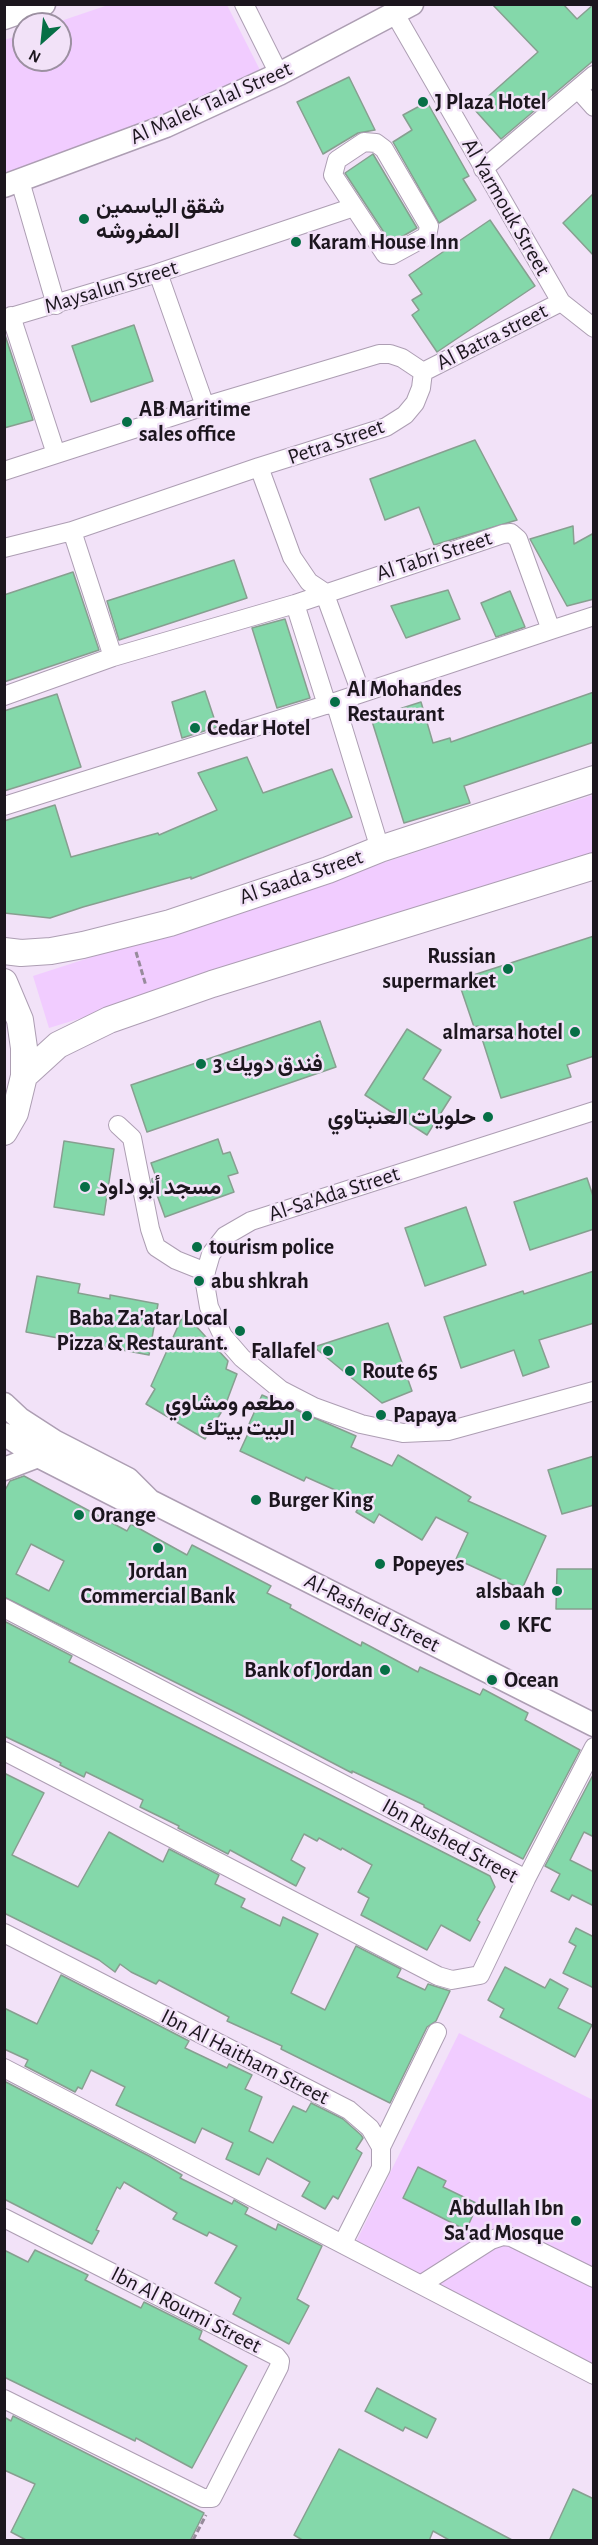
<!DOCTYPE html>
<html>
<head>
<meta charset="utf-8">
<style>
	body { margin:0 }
	#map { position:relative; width:598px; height:2545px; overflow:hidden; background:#f2e2f8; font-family:"Alegreya Sans",sans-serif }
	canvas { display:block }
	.frame { position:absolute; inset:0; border:6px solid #1c161e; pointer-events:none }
	.north { position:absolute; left:12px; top:12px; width:60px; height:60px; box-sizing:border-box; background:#f2e2f8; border:2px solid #9c90a1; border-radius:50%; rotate:207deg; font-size:16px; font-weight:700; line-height:24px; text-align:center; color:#1c161e }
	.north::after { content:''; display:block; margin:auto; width:21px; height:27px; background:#066f46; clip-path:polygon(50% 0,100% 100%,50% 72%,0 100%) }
</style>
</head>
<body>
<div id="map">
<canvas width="598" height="2545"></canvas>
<div class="frame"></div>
<div class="north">N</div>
</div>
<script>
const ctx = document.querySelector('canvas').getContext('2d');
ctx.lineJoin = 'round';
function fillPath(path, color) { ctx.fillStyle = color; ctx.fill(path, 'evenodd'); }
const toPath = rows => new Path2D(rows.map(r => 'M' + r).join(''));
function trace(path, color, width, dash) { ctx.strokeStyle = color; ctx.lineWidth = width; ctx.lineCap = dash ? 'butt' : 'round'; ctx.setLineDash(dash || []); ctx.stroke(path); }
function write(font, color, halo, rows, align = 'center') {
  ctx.font = font + ' "Alegreya Sans",Vazirmatn,sans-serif'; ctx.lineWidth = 5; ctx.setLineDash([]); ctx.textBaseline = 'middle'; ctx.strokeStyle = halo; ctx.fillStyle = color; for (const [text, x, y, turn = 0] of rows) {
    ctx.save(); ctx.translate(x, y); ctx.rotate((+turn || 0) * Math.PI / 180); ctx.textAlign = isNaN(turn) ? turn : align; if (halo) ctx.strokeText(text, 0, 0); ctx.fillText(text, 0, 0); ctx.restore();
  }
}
const green = toPath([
	[108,5,227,5,262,74,131,132,5,178,4,40,24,34,24,60,60,60,60,24,52,24],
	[593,795,593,861,49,1028,33,976],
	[459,2033,593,2100,593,2372,353,2248]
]);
const building = toPath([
	[492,4,563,4,577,19,594,4,594,60,501,139,474,109,538,52,492,4],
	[349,77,375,130,358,133,323,154,297,102,349,77],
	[427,102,469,176,463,179,476,200,439,223,393,142,412,130,403,115,427,102],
	[373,154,417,228,391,243,345,173,373,154],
	[594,193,594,256,563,223,594,193],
	[490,220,535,286,437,352,412,315,419,310,412,300,422,294,409,275,490,220],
	[134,325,153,381,91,402,72,346,134,325],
	[4,332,33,420,4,428,4,332],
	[475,440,517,520,434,545,419,507,385,520,370,479,475,440],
	[573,526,574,544,594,533,594,599,567,606,530,539,573,526],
	[234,560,247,598,119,640,107,601,234,560],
	[73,572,99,650,4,682,4,595,73,572],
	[448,590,460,619,406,638,391,606,448,590],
	[510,591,525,627,496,637,481,603,510,591],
	[285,619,310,698,277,708,252,628,285,619],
	[205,691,217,727,182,738,172,702,205,691],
	[594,692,594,742,464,786,470,803,404,823,371,718,421,702,433,743,450,738,451,742,594,692],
	[57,694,81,767,4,791,4,711,57,694],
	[247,757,263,793,332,769,352,817,191,879,191,877,83,907,50,918,4,913,4,821,55,805,71,857,158,833,159,835,217,810,198,773,247,757],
	[594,936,594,1056,567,1065,571,1077,501,1098,478,1026,474,1027,458,980,594,936],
	[320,1021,336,1067,147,1132,131,1085,320,1021],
	[407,1029,441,1050,423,1079,451,1097,427,1135,365,1095,407,1029],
	[218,1139,223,1154,230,1152,238,1173,228,1176,234,1192,165,1217,152,1181,152,1179,156,1177,151,1163,218,1139],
	[64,1141,114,1149,104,1215,54,1207,64,1141],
	[587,1178,594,1199,594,1229,530,1250,514,1202,587,1178],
	[466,1207,486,1265,425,1286,405,1228,466,1207],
	[594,1271,594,1323,539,1340,549,1367,523,1376,514,1350,461,1368,444,1317,523,1291,524,1294,594,1271],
	[37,1276,80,1284,78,1293,110,1299,110,1295,158,1304,149,1355,26,1332,37,1276],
	[184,1313,228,1361,226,1369,237,1374,225,1406,205,1439,146,1404,155,1389,151,1386,184,1313],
	[388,1323,412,1391,382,1403,314,1347,388,1323],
	[262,1395,356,1436,351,1447,392,1466,398,1455,471,1497,468,1501,546,1536,522,1589,456,1559,468,1533,436,1517,422,1540,379,1514,374,1523,356,1512,362,1502,306,1477,304,1481,240,1451,252,1425,249,1424,262,1395],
	[594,1456,594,1505,562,1514,548,1470,594,1456],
	[24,1476,127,1531,131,1524,187,1555,192,1545,271,1586,267,1593,291,1605,290,1608,361,1646,362,1642,418,1672,420,1667,480,1695,483,1689,528,1713,525,1720,580,1750,523,1859,424,1807,424,1805,352,1771,352,1773,239,1714,4,1597,4,1492,10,1481,24,1476],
	[31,1544,64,1561,49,1591,16,1574,31,1544],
	[557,1569,594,1569,594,1609,556,1609,557,1569],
	[4,1621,72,1656,69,1662,490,1876,495,1887,477,1920,480,1922,470,1941,441,1925,427,1950,361,1915,369,1898,358,1892,372,1865,342,1848,341,1850,319,1838,317,1841,304,1834,291,1860,305,1868,296,1886,230,1850,228,1854,178,1828,179,1826,140,1807,143,1800,86,1772,84,1777,60,1765,61,1763,4,1736,4,1621],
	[4,1773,44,1793,12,1855,78,1887,109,1832,163,1862,169,1849,219,1875,215,1884,245,1899,241,1907,280,1926,283,1917,318,1934,291,1993,325,2010,356,1946,401,1969,397,1977,425,1990,428,1984,450,1991,436,2021,427,2027,390,2103,281,2049,282,2046,227,2021,229,2017,159,1980,156,1984,131,1972,120,1964,115,1972,99,1960,4,1913,4,1773],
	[594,1773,594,1837,584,1832,570,1860,594,1872,594,1906,572,1895,569,1900,551,1891,560,1874,545,1866,594,1773],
	[576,1928,594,1937,594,1988,563,1973,576,1946,569,1942,576,1928],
	[505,1967,545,1988,550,1979,568,1989,558,2008,592,2025,575,2057,500,2017,504,2009,488,2000,505,1967],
	[61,1975,189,2041,185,2048,227,2068,229,2064,252,2075,245,2089,262,2097,249,2131,273,2143,293,2106,306,2112,311,2103,343,2119,361,2135,363,2138,356,2149,362,2153,338,2199,333,2196,325,2209,302,2196,310,2182,267,2158,259,2175,226,2159,233,2143,202,2128,195,2143,116,2105,125,2087,91,2070,82,2089,78,2087,75,2092,25,2066,28,2060,4,2049,4,2008,37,2024,61,1975],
	[4,2081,149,2156,182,2175,180,2178,232,2204,234,2200,248,2208,245,2214,276,2230,278,2224,322,2246,297,2299,309,2306,289,2344,233,2314,241,2298,215,2283,237,2246,209,2232,207,2236,173,2219,177,2213,124,2182,120,2189,117,2187,96,2230,99,2231,92,2244,4,2199,4,2081],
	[418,2167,446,2181,443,2187,478,2204,466,2230,403,2198,418,2167],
	[4,2250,28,2262,35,2250,88,2275,85,2280,141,2308,144,2302,202,2331,199,2339,247,2366,192,2468,136,2438,135,2441,4,2377,4,2250],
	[377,2388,436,2419,427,2438,405,2427,403,2431,365,2411,377,2388],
	[13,2416,204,2513,190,2541,28,2541,11,2532,35,2484,4,2470,4,2417,11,2421,13,2416],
	[339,2449,514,2541,451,2541,433,2531,429,2541,304,2541,294,2535,339,2449],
	[573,2489,594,2499,594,2541,549,2541,573,2489]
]);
const path = toPath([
	[136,952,146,986],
	[193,2540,206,2515]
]);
const minor = toPath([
	[244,4,279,74],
	[395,14,561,302,594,328],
	[578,89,594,107],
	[364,142,376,143,384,149,429,226,427,236,392,255,385,254,333,175,337,160,364,142],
	[483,169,594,75],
	[20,181,56,305],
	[158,273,205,406],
	[11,316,56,454],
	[4,319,158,273,354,207],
	[423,372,561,302],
	[259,467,292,557,309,582,324,592],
	[4,471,205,406,379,354,390,354,402,358,423,372],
	[72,531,113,657],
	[4,548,72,531,259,467,386,427,405,415,415,403,421,388,423,372],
	[324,592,361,693],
	[295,604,327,705],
	[4,696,113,657,295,604,503,534,511,533,518,539,551,630,594,616],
	[335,702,551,630],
	[4,806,335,702,380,849],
	[594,1111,251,1221,225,1236,211,1254,204,1278,209,1307,223,1336,242,1358,281,1390,314,1407,361,1424,403,1433,448,1431,594,1391],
	[118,1125,132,1138,150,1229,156,1247,176,1260,206,1272],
	[4,1608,526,1879,480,1975,452,1980,438,1976,4,1751],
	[526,1879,594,1747],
	[4,1933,349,2110,370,2128,381,2147,381,2168,343,2243],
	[4,2068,594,2375],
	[381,2147,437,2032],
	[4,2218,276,2356,280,2361,279,2367,212,2498,203,2498,4,2399],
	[422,2284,491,2240,503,2236,511,2237,594,2278]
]);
const major = toPath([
	[4,18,44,4],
	[4,186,166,126,279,74,412,4],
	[4,1404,20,1419,54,1441,128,1479,150,1501,594,1725],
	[4,1434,38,1456,132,1504,150,1501],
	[4,1469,38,1456]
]);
const highway = toPath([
	[4,951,21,953,51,951,83,945,170,923,328,870,380,849,594,779],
	[4,982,20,1020,24,1048,24,1076,15,1113,4,1132],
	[24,1076,58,1045,109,1020,212,984,594,866]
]);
const markers = [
	[423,102,6,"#066f46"],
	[84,219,6,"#066f46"],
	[296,242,6,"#066f46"],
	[127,422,6,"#066f46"],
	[335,702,6,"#066f46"],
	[195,728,6,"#066f46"],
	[508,969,6,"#066f46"],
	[575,1032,6,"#066f46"],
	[201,1064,6,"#066f46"],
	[488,1117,6,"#066f46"],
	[85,1187,6,"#066f46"],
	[197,1247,6,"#066f46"],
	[199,1281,6,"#066f46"],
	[240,1331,6,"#066f46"],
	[328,1351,6,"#066f46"],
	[350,1371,6,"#066f46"],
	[381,1415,6,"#066f46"],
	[307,1416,6,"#066f46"],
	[256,1500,6,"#066f46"],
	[79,1515,6,"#066f46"],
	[158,1548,6,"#066f46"],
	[380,1564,6,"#066f46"],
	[557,1591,6,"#066f46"],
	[505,1625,6,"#066f46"],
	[385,1670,6,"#066f46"],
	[492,1680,6,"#066f46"],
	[576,2221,6,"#066f46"]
];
const poiNames = [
	["J Plaza Hotel",435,102],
	["شقق الياسمين",96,206],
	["المفروشه",96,231],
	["Karam House Inn",308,242],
	["AB Maritime",139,409],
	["sales office",139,434],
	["Al Mohandes",347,689],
	["Restaurant",347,714],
	["Cedar Hotel",207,728],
	["Russian",496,956,"right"],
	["supermarket",496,981,"right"],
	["almarsa hotel",563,1032,"right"],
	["فندق دويك 3",213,1064],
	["حلويات العنبتاوي",476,1117,"right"],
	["مسجد أبو داود",97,1187],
	["tourism police",209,1247],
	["abu shkrah",211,1281],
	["Baba Za'atar Local",228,1318,"right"],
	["Pizza & Restaurant.",228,1343,"right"],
	["Fallafel",316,1351,"right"],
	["Route 65",362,1371],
	["مطعم ومشاوي",295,1403,"right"],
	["البيت بيتك",295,1428,"right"],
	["Papaya",393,1415],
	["Burger King",268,1500],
	["Orange",91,1515],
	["Popeyes",392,1564],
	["Jordan",158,1571,"center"],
	["Commercial Bank",158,1596,"center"],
	["alsbaah",545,1591,"right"],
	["KFC",517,1625],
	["Bank of Jordan",373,1670,"right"],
	["Ocean",504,1680],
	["Abdullah Ibn",564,2208,"right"],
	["Sa'ad Mosque",564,2233,"right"]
];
const streetNames = [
	["Al Malek Talal Street",211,103,-24],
	["Al Yarmouk Street",506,207,60],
	["Maysalun Street",111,287,-17],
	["Al Batra street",492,337,-27],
	["Petra Street",336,442,-19],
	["Al Tabri Street",434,556,-18],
	["Al Saada Street",301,877,-19],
	["Al-Sa'Ada Street",334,1194,-18],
	["Al-Rasheid Street",372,1613,27],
	["Ibn Rushed Street",450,1841,29],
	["Ibn Al Haitham Street",245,2057,27],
	["Ibn Al Roumi Street",186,2310,27]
];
fillPath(green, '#f1ccff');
fillPath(building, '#84d8aa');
trace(building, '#879f90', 1.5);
trace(minor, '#ad9eb3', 20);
trace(major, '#ad9eb3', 25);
trace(highway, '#ad9eb3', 28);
trace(path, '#978b9b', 3, [6, 3]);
trace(minor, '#fff', 18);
trace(major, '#fff', 22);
trace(highway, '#fff', 26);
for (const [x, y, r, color] of markers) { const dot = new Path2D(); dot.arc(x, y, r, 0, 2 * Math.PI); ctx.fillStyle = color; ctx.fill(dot); trace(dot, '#f2e2f8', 2); }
write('bold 22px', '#1c161e', '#f2e2f8', poiNames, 'left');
write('22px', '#1c161e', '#f2e2f8', streetNames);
</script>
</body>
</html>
